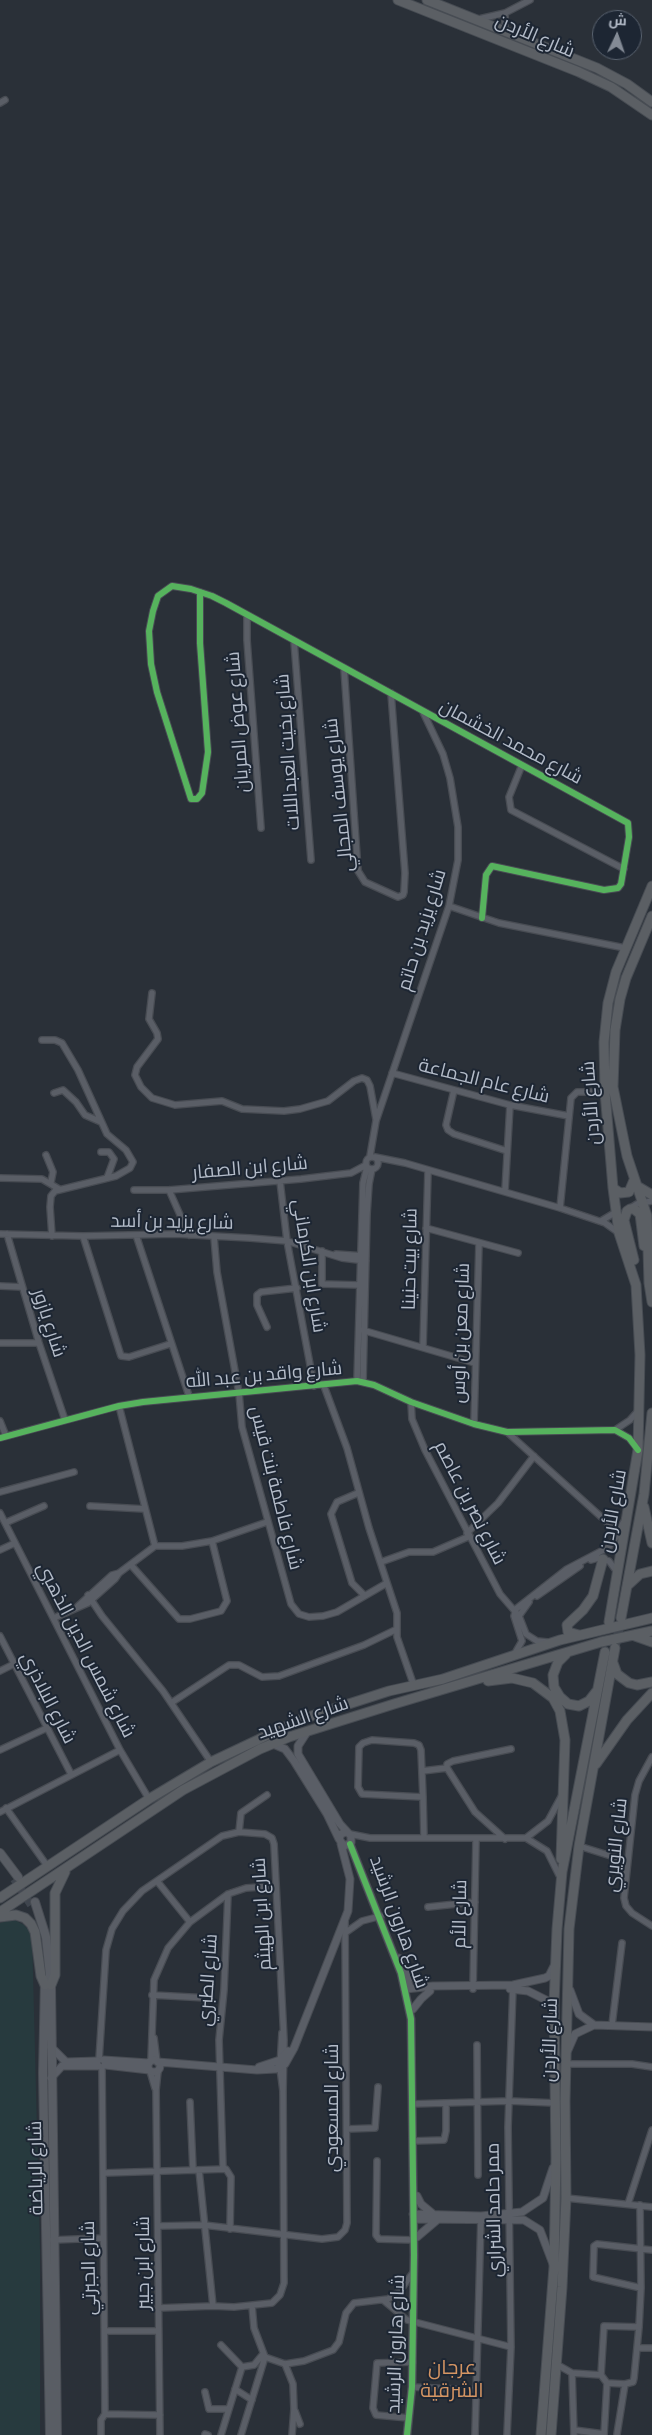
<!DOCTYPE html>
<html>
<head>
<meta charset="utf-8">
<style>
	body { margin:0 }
	#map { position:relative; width:652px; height:2435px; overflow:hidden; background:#2a3038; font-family:"Alegreya Sans",Cairo,sans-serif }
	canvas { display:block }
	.north { position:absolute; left:592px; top:10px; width:50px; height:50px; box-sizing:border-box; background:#1d2633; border:1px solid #59626f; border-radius:50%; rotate:3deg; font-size:14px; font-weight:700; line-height:20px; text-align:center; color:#b4bcc9 }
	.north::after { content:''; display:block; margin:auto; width:18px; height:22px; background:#848b96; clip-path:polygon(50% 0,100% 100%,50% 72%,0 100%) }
</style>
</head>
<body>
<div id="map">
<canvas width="652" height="2435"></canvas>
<div class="north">ش</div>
</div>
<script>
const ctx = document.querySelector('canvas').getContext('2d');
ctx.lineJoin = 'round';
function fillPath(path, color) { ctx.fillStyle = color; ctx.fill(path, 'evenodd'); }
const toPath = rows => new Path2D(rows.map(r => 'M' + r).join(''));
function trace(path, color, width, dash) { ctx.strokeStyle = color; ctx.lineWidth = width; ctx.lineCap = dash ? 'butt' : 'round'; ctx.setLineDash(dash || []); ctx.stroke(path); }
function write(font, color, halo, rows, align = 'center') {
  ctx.font = font + ' "Alegreya Sans",Cairo,sans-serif'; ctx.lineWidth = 4; ctx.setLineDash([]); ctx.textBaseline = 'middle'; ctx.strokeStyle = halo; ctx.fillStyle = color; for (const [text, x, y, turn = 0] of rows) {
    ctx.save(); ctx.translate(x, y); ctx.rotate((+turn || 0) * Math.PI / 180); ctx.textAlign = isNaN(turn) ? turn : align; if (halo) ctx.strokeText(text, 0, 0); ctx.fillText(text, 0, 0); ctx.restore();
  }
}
const green = toPath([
	[13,1919,24,1925,32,1934,40,2250,40,2435,0,2435,0,1923]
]);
const secondaryTunnel = toPath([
	[14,1879,31,1905]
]);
const trunkTunnel = toPath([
	[615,1648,621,1619]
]);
const minor = toPath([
	[505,13,505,31],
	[479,19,505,13,530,0],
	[0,103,5,100],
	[200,592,200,643,208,752,202,793,197,799,191,799,157,692,151,664,149,631,153,611,158,596,172,586,191,589,212,596,226,603,628,823,629,837,621,884,618,888,604,890,492,866,486,875,482,918],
	[247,615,247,640,261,828],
	[294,641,311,860],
	[344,668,358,871,365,882,398,897,403,895,404,892,405,873,391,693],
	[522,765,509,797,511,810,624,869],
	[449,906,499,923,625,948],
	[152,993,149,1019,157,1033,158,1039,137,1067,135,1075,141,1087,152,1098,175,1105,222,1101,242,1109,284,1111,300,1109,328,1101,354,1081,362,1078,367,1080,370,1086,376,1119],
	[42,1040,55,1040,62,1043,78,1070,107,1134,126,1150,133,1162,130,1168,116,1176,55,1191,51,1196,50,1207,52,1236],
	[392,1073,510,1105,569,1116],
	[454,1090,446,1125,448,1130,454,1134,507,1151],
	[54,1093,63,1090,76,1102,85,1115,101,1122],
	[101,1152,109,1152,114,1159,107,1178],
	[46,1155,53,1172,51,1182],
	[370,1156,376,1121,449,906,458,860,458,827,450,778,443,754,423,712],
	'366 1163a6 6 0 1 1 12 0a6 6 0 1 1-12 0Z',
	[375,1157,405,1163,560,1208,605,1223,619,1233],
	[0,1178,42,1179,59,1189],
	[280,1181,287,1241,314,1386],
	[134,1190,169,1190,301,1179,351,1173,366,1165],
	[169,1190,189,1235],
	[505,1191,510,1105],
	[560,1208,571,1098,577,1092,605,1092],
	[629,1209,637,1204,652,1201],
	[601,1221,616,1212],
	[426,1228,518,1253],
	[0,1234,83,1236,175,1234,250,1238,287,1241,342,1258,366,1261],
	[7,1234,39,1343,65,1420],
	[136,1235,189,1396],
	[83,1236,121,1356,129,1357,170,1344],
	[214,1237,217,1272,239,1393,242,1427,291,1604,299,1614,309,1617,323,1616,337,1612,387,1583],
	[322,1251,322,1284,360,1285],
	[336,1254,364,1256],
	[0,1286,22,1287],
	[267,1327,257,1305,257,1295,261,1292,297,1288],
	[362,1330,475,1363],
	[0,1343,39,1343],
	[423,1347,428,1171],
	[357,1381,363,1183,367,1167],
	[363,1381,367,1214,369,1184,372,1169],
	[324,1386,347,1448,369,1528,397,1613,397,1637,414,1686],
	[411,1402,412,1419,425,1450,500,1594,519,1616,526,1634,537,1641,547,1642],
	[119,1406,155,1546],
	[0,1421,6,1436],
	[474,1424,479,1243],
	[615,1430,630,1420,638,1411],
	[507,1432,619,1533],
	[0,1438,119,1406,143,1402,357,1381,374,1385,411,1402,474,1424,507,1432,615,1430,629,1438,637,1448],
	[0,1492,74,1472],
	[358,1493,337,1502,331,1514,352,1583,364,1595],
	[90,1506,145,1509],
	[0,1513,120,1750,149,1799],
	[5,1523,44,1506],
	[467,1533,498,1503,534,1456],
	[0,1550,15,1543],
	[591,1560,598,1558,609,1561,617,1572],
	[381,1562,409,1552,433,1552,470,1536],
	[131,1565,179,1619,190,1619,221,1611,227,1601,212,1541],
	[88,1595,102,1616,163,1691,211,1762],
	[537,1596,580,1566],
	[78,1606,112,1575,119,1573,155,1546,182,1546,212,1541,267,1522],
	[519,1616,529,1602],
	[54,1618,88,1603,115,1579,119,1573],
	[0,1636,71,1774],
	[514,1655,522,1641,514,1616,516,1609,567,1569,609,1547,617,1536,623,1523],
	[0,1671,14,1664],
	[171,1703,229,1665,239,1665,262,1677,279,1676,364,1645,397,1629],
	[0,1750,47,1728],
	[652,1757,639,1781,635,1795,624,1898,626,1906,632,1913,652,1926],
	[447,1768,475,1812,505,1839],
	[447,1768,447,1764,453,1761,511,1749],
	[422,1771,447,1768],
	[423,1797,362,1794,358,1787,359,1747,363,1743,372,1740,414,1743,419,1745,421,1750,423,1797,424,1838],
	[6,1808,48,1867],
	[0,1812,120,1750],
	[239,1832,241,1813,267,1795],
	[350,1834,370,1838,526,1838,547,1851,560,1877],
	[526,1838,548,1821,561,1797],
	[579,1846,627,1861],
	[157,1881,190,1922],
	[428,1907,475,1902],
	[345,1933,362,1921,381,1916],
	[473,1989,476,1840],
	[152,1995,208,1998],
	[612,2025,622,1943],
	[154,2038,157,2062],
	[477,2045,478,2175],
	[99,2060,106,1950,112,1929,123,1911,142,1891,222,1836,239,1832,265,1834,272,1838,274,1844,284,2040,283,2091],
	[151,2061,154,1980,168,1948,190,1922,228,1894,246,1888,274,1886],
	[566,2064,632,2064,652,2067],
	[102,2067,105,2414],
	[150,2071,155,2088],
	[158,2071,156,2090,160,2435],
	[190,2102,193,2170],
	[412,2104,509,2101,555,2103],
	[347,2129,375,2128,378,2087],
	[413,2141,444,2140,446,2131,446,2103],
	[377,2161,376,2235,379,2239,413,2240],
	[223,2168,219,2040,224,1990,228,1894],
	[199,2170,213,2306,234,2307,272,2303,280,2295,284,2283,283,2091,280,2068,282,2033],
	[104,2173,226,2169,231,2177,230,2229],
	[566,2198,652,2207],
	[628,2204,652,2130],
	[158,2226,204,2225,322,2239,338,2237,345,2230,347,2223,345,1920],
	[53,2240,103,2238],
	[641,2288,593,2277,594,2246,597,2244,652,2250],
	[383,2300,407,2320,511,2347],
	[252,2306,254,2328,265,2357,285,2364,304,2361,333,2350,339,2342,346,2313,354,2303,388,2299,400,2291,414,2271],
	[158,2308,213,2306],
	[639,2327,604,2326,601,2375,607,2383,625,2384,633,2382,634,2378,639,2327,641,2288,640,2205],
	[105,2331,158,2331],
	[221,2345,242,2367,254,2365,263,2354],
	[637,2348,652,2348],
	[285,2364,293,2384,294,2409,292,2435],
	[556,2364,572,2373,574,2435],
	[572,2373,601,2375],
	[412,2387,476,2390],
	[235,2389,252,2400],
	[205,2392,209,2409,229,2409],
	[295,2411,300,2424],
	[105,2414,160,2415],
	[409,2418,376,2415,373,2408,377,2363,413,2362],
	[574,2430,604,2434],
	[205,2434,208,2435],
	[617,2434,625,2384],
	[101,2435,101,2420,105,2414],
	[221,2435,242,2367],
	[241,2435,265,2357],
	[475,2435,481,2217],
	[507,2435,511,2347,508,2127,513,1987],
	[604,2435,607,2383]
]);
const tertiary = toPath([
	[307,1732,298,1746,298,1754,340,1824,351,1836,351,1843,344,1846,339,1839,341,1834,346,1832],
	[273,1744,285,1749,294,1761,327,1814,339,1839],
	[350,1844,401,1973,411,2019,414,2255,412,2387,407,2435],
	[399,1958,410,1988],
	[406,1973,425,1986],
	[406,1989,433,1986,513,1985,545,1978,549,1976,554,1966],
	[510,1989,528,1991,554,2004],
	[570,1990,579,2014,594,2025],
	[413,2009,421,1999,430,1991],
	[51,2047,66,2062,97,2061],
	[568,2050,575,2034,594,2025,652,2027],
	[104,2060,149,2063],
	'148 2066a6 6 0 1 1 12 0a6 6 0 1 1-12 0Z',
	[158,2062,257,2070,276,2069,285,2064,294,2048,348,1911,350,1879,341,1844],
	[105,2065,149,2070],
	[259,2067,280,2060,288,2051],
	[51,2078,62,2066,98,2066],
	[417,2196,421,2204,433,2214],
	[413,2214,481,2216,522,2212,543,2198,553,2168],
	[414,2219,524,2220,540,2230,553,2264],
	[417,2237,437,2220]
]);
const secondary = toPath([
	[0,1853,18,1877],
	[35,1902,46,1937,51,1985,57,2435],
	[45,1980,43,2073,50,2435]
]);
const trunk = toPath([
	[398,0,579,72,611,87,652,115],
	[427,0,597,68,627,84,652,102],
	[652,916,626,978,620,999,615,1030,613,1087,627,1156,647,1216,649,1283,652,1302],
	[637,1186,652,1195],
	[613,1188,620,1193,629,1192,634,1180],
	[634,1260,624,1220,627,1211,630,1209,634,1209,640,1214,644,1246],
	[644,1507,652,1543],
	[627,1586,640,1574,652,1571],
	[621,1618,644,1494,652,1413],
	[609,1622,638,1450,640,1355,636,1285,619,1233,613,1188,605,1092,604,1042,608,1003,616,972,652,886],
	[579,1635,568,1632,567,1625,583,1610,593,1596,603,1559],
	[635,1636,652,1642],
	[566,1654,558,1662,553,1675,554,1687,560,1697,568,1704,579,1706,589,1701,596,1692],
	[613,1663,617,1674,629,1683,637,1685,652,1682],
	[488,1681,512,1678,533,1683,553,1698,560,1711,565,1740,561,1859],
	[596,1764,627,1720,652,1693],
	[0,1898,149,1799,211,1762,302,1719,389,1691,443,1679,560,1640,652,1618],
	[0,1912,183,1790,260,1749,289,1737,394,1704,601,1642,652,1631],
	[0,1917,16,1915,25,1918,31,1924,35,1932,41,1976,45,1985],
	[51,1985,55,1975,55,1893,65,1872],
	[541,2435,554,2267,556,2158,554,2004,557,1929,562,1872,605,1652],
	[551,2435,562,2287,566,2198,565,2101,569,1929,579,1846,615,1648]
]);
const cycleway = toPath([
	[200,592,200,643,208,752,202,793,197,799,191,799,157,692,151,664,149,631,153,611,158,596,172,586,191,589,212,596,226,603,628,823,629,837,621,884,618,888,604,890,492,866,486,875,482,918],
	[0,1438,119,1406,143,1402,357,1381,374,1385,411,1402,474,1424,507,1432,615,1430,629,1438,638,1450],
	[350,1844,401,1973,411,2019,414,2255,412,2387,407,2435]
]);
const streetNames = [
	["شارع الأردن",535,36,23],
	["شارع عوض المريان",238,722,-94],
	["شارع محمد الخشمان",511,742,28],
	["شارع بخيت العبداللات",288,752,-94],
	["شارع يوسف المجالي",339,795,-96],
	["شارع يزيد بن حاتم",422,930,-73],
	["شارع عام الجماعة",484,1081,14],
	["شارع الأردن",591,1103,-94],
	["شارع ابن الصفار",250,1168,-5],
	["شارع يزيد بن أسد",172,1222,1],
	["شارع بيت حنينا",410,1259,-89],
	["شارع ابن الكرماني",309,1266,81],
	["شارع يازور",49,1323,72],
	["شارع معن بن أوس",461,1333,-88],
	["شارع واقد بن عبد الله",264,1375,-5],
	["شارع فاطمة بنت قيس",276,1488,76],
	["شارع نصر بن عاصم",470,1503,63],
	["شارع الأردن",613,1511,-80],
	["شارع شمس الدين الذهبي",86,1650,63],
	["شارع البلاذري",48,1698,63],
	["شارع الشهيد",303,1718,-19],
	["شارع النويري",616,1845,-84],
	["شارع ابن الهيثم",262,1914,-93],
	["شارع الأم",460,1914,-89],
	["شارع هارون الرشيد",399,1922,70],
	["شارع الطبري",208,1980,-86],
	["شارع الأردن",550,2040,-88],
	["شارع المسعودي",332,2108,-90],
	["شارع الرياضة",36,2168,-91],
	["ممر حامد الشراري",494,2210,-91],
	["شارع ابن جبير",143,2263,-90],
	["شارع الجبرتي",89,2268,-91],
	["شارع هارون الرشيد",396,2344,-88]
];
const neighbourhoodNames = [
	["عرجان",452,2368],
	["الشرقية",452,2391]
];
fillPath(green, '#273a3e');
trace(secondaryTunnel, '#3f454e', 8, [8, 4]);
trace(trunkTunnel, '#3f454e', 9, [9, 4.5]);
trace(minor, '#484c53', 8);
trace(tertiary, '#484c53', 9);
trace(secondary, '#484c53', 10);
trace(trunk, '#474c53', 11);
trace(minor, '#5a5e66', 5.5);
trace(tertiary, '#5a5e66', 7);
trace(secondary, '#595d64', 8);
trace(trunk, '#5b5f64', 9);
trace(cycleway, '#56b35d', 6);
write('19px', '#b4bcc9', '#1d2633', streetNames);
write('20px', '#d59563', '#1d2633', neighbourhoodNames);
</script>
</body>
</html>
